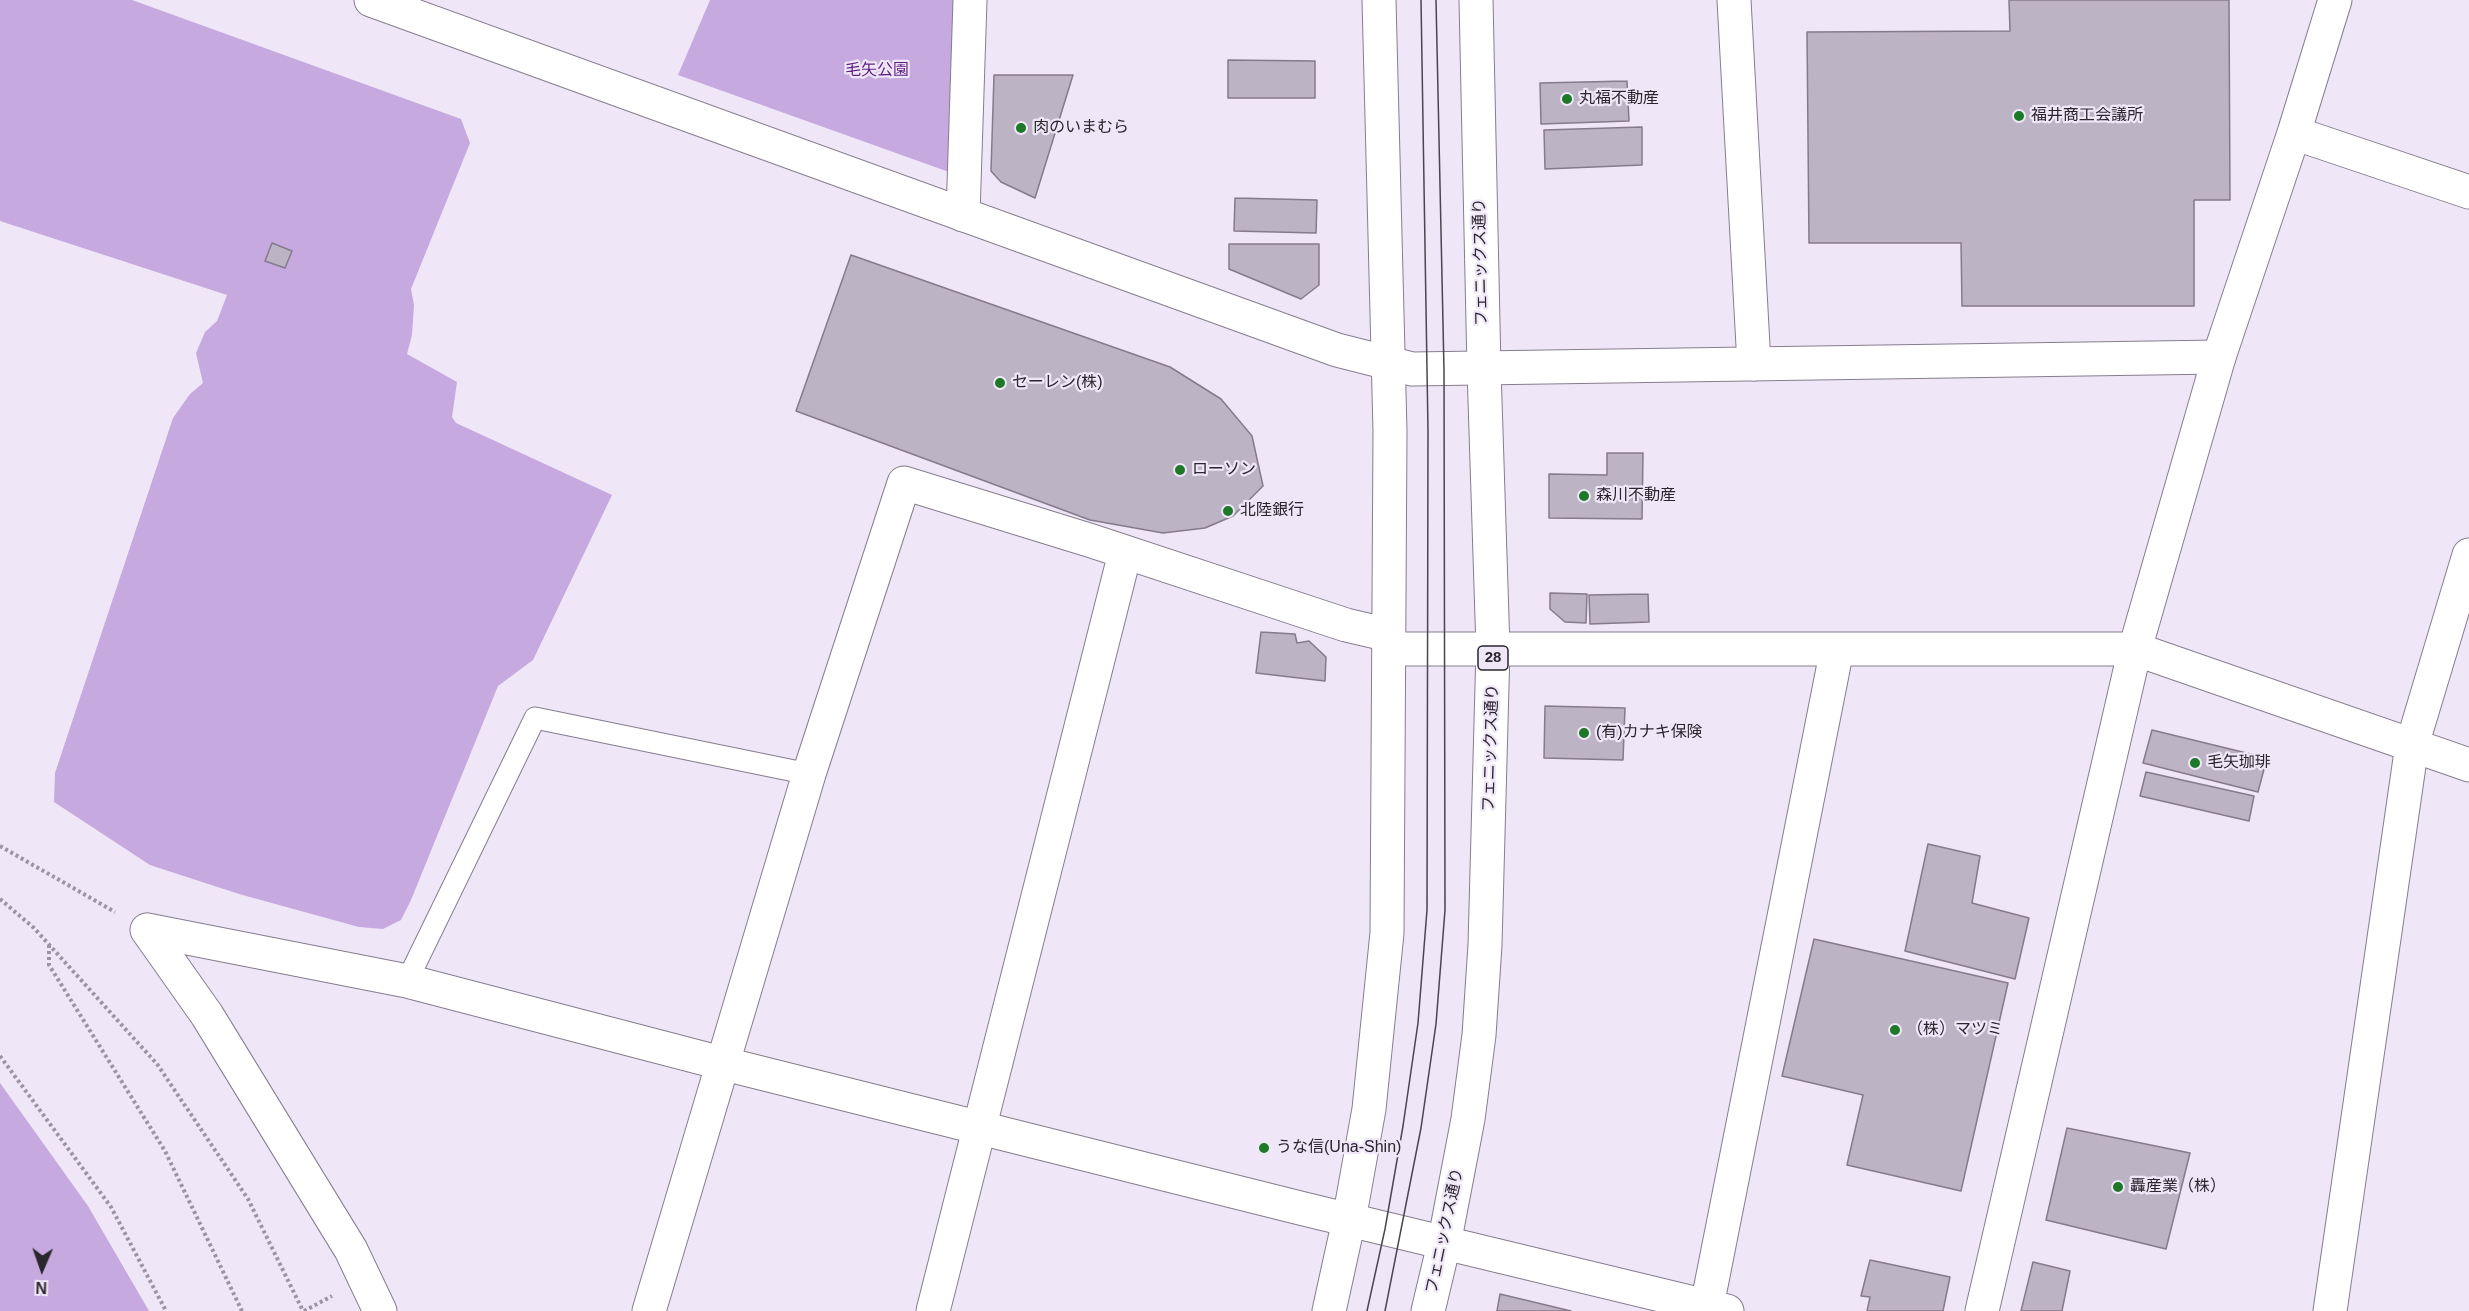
<!DOCTYPE html>
<html>
<head>
<meta charset="utf-8">
<style>
	body { margin:0 }
	#map { position:relative; width:2469px; height:1311px; overflow:hidden; background:#efe6f8; font-family:Helvetica,sans-serif }
	canvas { display:block }
	.north { position:absolute; left:12px; top:1239px; width:60px; height:60px; -webkit-text-stroke:4px #efe6f8; paint-order:stroke; rotate:182deg; font-size:16px; font-weight:700; line-height:24px; text-align:center; color:#2a262d }
	.north::after { content:''; display:block; margin:auto; width:21px; height:27px; background:#2a262d; clip-path:polygon(50% 0,100% 100%,50% 72%,0 100%) }
</style>
</head>
<body>
<div id="map">
<canvas width="2469" height="1311"></canvas>
<div class="north">N</div>
</div>
<script>
const ctx = document.querySelector('canvas').getContext('2d');
ctx.lineJoin = 'round';
function fillPath(path, color) { ctx.fillStyle = color; ctx.fill(path, 'evenodd'); }
const toPath = rows => new Path2D(rows.map(r => 'M' + r).join(''));
function trace(path, color, width, dash) { ctx.strokeStyle = color; ctx.lineWidth = width; ctx.lineCap = dash ? 'butt' : 'round'; ctx.setLineDash(dash || []); ctx.stroke(path); }
function write(font, color, halo, rows, align = 'center') {
  ctx.font = font + ' Helvetica,"Noto Sans JP",sans-serif'; ctx.lineWidth = 4.5; ctx.setLineDash([]); ctx.textBaseline = 'middle'; ctx.strokeStyle = halo; ctx.fillStyle = color; for (const [text, x, y, turn = 0] of rows) {
    ctx.save(); ctx.translate(x, y); ctx.rotate((+turn || 0) * Math.PI / 180); ctx.textAlign = isNaN(turn) ? turn : align; if (halo) ctx.strokeText(text, 0, 0); ctx.fillText(text, 0, 0); ctx.restore();
  }
}
const green = toPath([
	[0,0,132,0,461,119,470,143,411,289,414,305,412,335,407,354,457,382,452,417,456,423,612,495,533,660,498,686,411,900,401,920,383,929,359,927,239,894,150,865,54,802,55,773,173,418,190,394,203,383,196,353,205,332,217,321,227,295,0,221],
	[710,0,953,0,949,172,678,75],
	[0,1083,88,1206,149,1311,0,1311]
]);
const building = toPath([
	[2009,0,2229,0,2230,200,2194,200,2194,306,1962,306,1961,243,1809,243,1807,32,2010,31,2009,0],
	[1228,60,1315,61,1315,98,1228,98,1228,60],
	[994,75,1073,75,1035,198,1001,182,991,171,994,75],
	[1627,81,1629,121,1541,124,1540,83,1627,81],
	[1642,127,1642,165,1545,169,1544,130,1642,127],
	[1235,198,1317,200,1316,233,1234,231,1235,198],
	[272,243,292,251,285,268,265,261,272,243],
	[1229,244,1319,244,1319,285,1301,299,1229,269,1229,244],
	[851,255,1170,367,1221,399,1252,436,1263,486,1233,516,1205,528,1163,533,1090,520,796,411,851,255],
	[1607,453,1643,453,1642,519,1549,518,1549,474,1607,475,1607,453],
	[1550,593,1587,594,1586,623,1565,622,1550,609,1550,593],
	[1648,594,1649,622,1590,624,1589,595,1648,594],
	[1261,632,1295,634,1297,643,1309,641,1326,657,1325,681,1256,673,1261,632],
	[1545,706,1625,708,1623,760,1544,758,1545,706],
	[2152,730,2267,758,2258,792,2143,763,2152,730],
	[2146,772,2254,796,2249,821,2140,796,2146,772],
	[1928,844,1980,856,1972,903,2029,918,2015,979,1905,951,1928,844],
	[1814,939,2008,983,1961,1191,1847,1165,1863,1095,1782,1076,1814,939],
	[2067,1128,2190,1153,2166,1249,2046,1220,2067,1128],
	[1870,1260,1950,1277,1943,1311,1867,1311,1870,1297,1861,1296,1870,1260],
	[2033,1262,2070,1271,2062,1311,2021,1311,2033,1262],
	[1500,1294,1571,1311,1497,1311,1500,1294]
]);
const path = toPath([
	[0,846,115,912],
	[0,899,34,928,157,1064,248,1199,303,1311],
	[49,945,49,965,165,1151,242,1311],
	[0,1056,111,1207,166,1311],
	[304,1311,332,1296]
]);
const service = toPath([
	[407,981,535,718,809,774]
]);
const minor = toPath([
	[1734,0,1754,364],
	[2294,133,2469,192],
	[963,215,970,0],
	[1390,649,2135,649,2469,765],
	[147,930,407,981,721,1063,1304,1209,1727,1311],
	[147,930,207,1015,351,1250,380,1311],
	[649,1311,809,774,904,483,1092,541,1346,625,1389,635],
	[933,1311,1125,553],
	[1706,1311,1837,649],
	[1982,1311,2135,649,2219,357,2294,133,2335,0],
	[2330,1311,2412,745,2469,555]
]);
const tertiary = toPath([
	[371,0,1337,350,1412,369,2219,357]
]);
const primary = toPath([
	[1329,1311,1349,1220,1369,1109,1387,933,1390,431,1379,0],
	[1428,1311,1444,1244,1468,1119,1479,1035,1485,945,1493,649,1484,369,1476,0]
]);
const tram = toPath([
	[1367,1311,1385,1229,1403,1126,1418,1023,1427,910,1428,431,1421,0],
	[1385,1311,1421,1128,1436,1024,1445,910,1444,370,1436,0]
]);
const markers = [
	[1567,99,6,"#1d7928"],
	[2019,116,6,"#1d7928"],
	[1021,128,6,"#1d7928"],
	[1000,383,6,"#1d7928"],
	[1180,470,6,"#1d7928"],
	[1584,496,6,"#1d7928"],
	[1228,511,6,"#1d7928"],
	[1584,733,6,"#1d7928"],
	[2195,763,6,"#1d7928"],
	[1895,1030,6,"#1d7928"],
	[1264,1148,6,"#1d7928"],
	[2118,1187,6,"#1d7928"]
];
const shields = [
	[1493,658,30]
];
const shieldNames = [
	["28",1493,658]
];
const parkNames = [
	["毛矢公園",877,71]
];
const poiNames = [
	["丸福不動産",1579,99],
	["福井商工会議所",2031,116],
	["肉のいまむら",1033,128],
	["セーレン(株)",1012,383],
	["ローソン",1192,470],
	["森川不動産",1596,496],
	["北陸銀行",1240,511],
	["(有)カナキ保険",1596,733],
	["毛矢珈琲",2207,763],
	["（株）マツミ",1907,1030],
	["うな信(Una-Shin)",1276,1148],
	["轟産業（株）",2130,1187]
];
const streetNames = [
	["フェニックス通り",1481,262,-91],
	["フェニックス通り",1491,748,-88],
	["フェニックス通り",1445,1231,-78]
];
fillPath(green, '#c6a9de');
fillPath(building, '#bcb3c4');
trace(building, '#847b8c', 1.5);
trace(service, '#867d8e', 23);
trace(minor, '#867d8e', 35);
trace(tertiary, '#867d8e', 35);
trace(primary, '#867d8e', 35);
trace(path, '#9b94a2', 4, [3, 3]);
trace(service, '#fff', 21);
trace(minor, '#fff', 33);
trace(tertiary, '#fff', 33);
trace(primary, '#fff', 33);
trace(tram, '#4a454e', 1.5);
for (const [x, y, r, color] of markers) { const dot = new Path2D(); dot.arc(x, y, r, 0, 2 * Math.PI); ctx.fillStyle = color; ctx.fill(dot); trace(dot, '#efe6f8', 2); }
for (const [x, y, w] of shields) { const box = new Path2D(); box.roundRect(x - w / 2, y - 12, w, 24, 4.5); ctx.fillStyle = '#efe6f8'; ctx.fill(box); trace(box, '#2a262d', 1.5); }
write('bold 15px', '#2a262d', null, shieldNames);
write('16px', '#5d1f82', '#efe6f8', parkNames);
write('16px', '#2a262d', '#efe6f8', poiNames, 'left');
write('16px', '#2a262d', '#efe6f8', streetNames);
</script>
</body>
</html>
